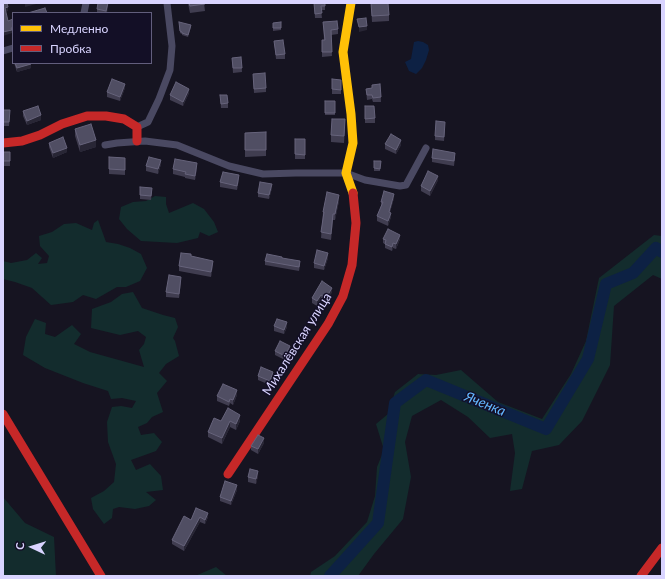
<!DOCTYPE html>
<html>
<head>
<meta charset="utf-8">
<style>
	body { margin:0 }
	#map { position:relative; width:665px; height:579px; overflow:hidden; background:#161421; font-family:Lato,sans-serif }
	canvas { display:block }
	.frame { position:absolute; inset:0; border:4px solid #d9d4ff; pointer-events:none }
	.legend { position:absolute; left:12px; top:12px; width:140px; height:52px; box-sizing:border-box; background:#130f26; border:1px solid #625e7d; margin:0; padding:5px 7px; list-style:none; font-size:12px; color:#d9d4ff }
	.legend li { display:flex; align-items:center; gap:8px; height:20px }
	.legend b { width:20px; border:1px solid #625e7d }
	.north { position:absolute; left:12px; top:527px; width:40px; height:40px; -webkit-text-stroke:3px #130f26; paint-order:stroke; rotate:274deg; font-size:11px; font-weight:700; line-height:16px; text-align:center; color:#d9d4ff }
	.north::after { content:''; display:block; margin:auto; width:14px; height:18px; background:#d9d4ff; clip-path:polygon(50% 0,100% 100%,50% 72%,0 100%) }
</style>
</head>
<body>
<div id="map">
<canvas width="665" height="579"></canvas>
<div class="frame"></div>
<ul class="legend">
<li><b style="height:5px;background:#ffc107"></b>Медленно</li>
<li><b style="height:5px;background:#c62828"></b>Пробка</li>
</ul>
<div class="north">С</div>
</div>
<script>
const ctx = document.querySelector('canvas').getContext('2d');
ctx.lineJoin = 'round';
function fillPath(path, color) { ctx.fillStyle = color; ctx.fill(path, 'evenodd'); }
const toPath = rows => new Path2D(rows.map(r => 'M' + r).join(''));
function trace(path, color, width, dash) { ctx.strokeStyle = color; ctx.lineWidth = width; ctx.lineCap = dash ? 'butt' : 'round'; ctx.setLineDash(dash || []); ctx.stroke(path); }
function write(font, color, halo, rows, align = 'center') {
  ctx.font = font + ' Lato,sans-serif'; ctx.lineWidth = 3; ctx.setLineDash([]); ctx.textBaseline = 'middle'; ctx.strokeStyle = halo; ctx.fillStyle = color; for (const [text, x, y, turn = 0] of rows) {
    ctx.save(); ctx.translate(x, y); ctx.rotate((+turn || 0) * Math.PI / 180); ctx.textAlign = isNaN(turn) ? turn : align; if (halo) ctx.strokeText(text, 0, 0); ctx.fillText(text, 0, 0); ctx.restore();
  }
}
const green = toPath([
	[155,196,166,197,166,204,169,213,193,203,204,209,214,222,218,232,209,236,200,232,198,238,177,243,141,241,127,229,119,219,121,207,133,202,146,201],
	[98,220,106,242,118,244,130,248,141,254,147,268,140,281,126,287,117,287,96,299,83,295,73,302,51,305,32,288,15,282,3,279,3,261,11,263,27,260,36,253,42,258,38,264,47,263,49,256,40,246,39,236,52,232,64,224,76,223,92,230,94,223],
	[654,235,662,236,662,279,653,275,614,306,610,365,582,421,559,445,532,451,522,489,510,491,515,453,512,434,490,438,468,417,441,400,412,416,405,442,411,477,403,519,374,554,358,576,310,576,311,572,335,556,367,522,375,496,377,467,384,450,376,424,388,414,395,392,418,374,436,375,461,370,498,402,542,419,571,374,586,341,599,278],
	[133,292,142,308,163,315,175,318,178,327,173,338,175,341,179,356,166,364,159,373,167,381,157,393,163,412,152,417,147,423,138,427,141,435,154,433,162,442,156,451,131,460,136,470,150,464,161,476,163,490,146,492,156,500,149,506,135,509,119,507,113,509,112,518,104,524,93,509,91,498,104,491,114,482,116,464,108,442,107,422,112,407,121,406,132,408,136,401,122,398,111,399,108,391,83,383,45,368,23,355,26,337,35,319,46,323,45,334,55,337,72,325,81,334,74,344,90,352,144,367,139,350,144,344,146,337,138,331,120,335,91,328,92,309,111,302,122,294],
	[3,497,25,523,54,537,56,576,3,576],
	[216,567,227,576,195,576]
]);
const water = toPath([
	[418,41,423,42,428,45,429,50,426,60,422,68,416,74,409,71,405,62,411,59,414,42]
]);
const river = toPath([
	[330,576,378,523,395,403,426,380,546,429,588,359,606,284,633,273,656,248,662,252]
]);
const street = toPath([
	[84,13,86,3],
	[3,51,13,48],
	[137,127,148,122,159,99,170,70,172,46,167,3],
	[105,145,117,143,145,141,177,145,229,166,263,174,296,173,346,173,365,180,400,186,406,185,426,148]
]);
const slow = toPath([
	[351,3,343,52,351,114,353,143,346,173,353,193]
]);
const jam = toPath([
	[3,143,22,141,40,135,62,124,87,116,106,116,124,119,137,127,137,141],
	[3,414,101,576],
	[228,474,328,324,343,296,352,265,356,223,353,193],
	[641,576,662,548]
]);
const wall = toPath([
	[108,3,107,13,97,13,97,9],
	[188,3,204,3,205,11,190,13],
	[314,3,325,3,325,10,321,10,322,18,315,18],
	[371,3,389,15,389,21,372,22],
	[179,22,191,27,188,37,182,35,182,34,180,33],
	[281,22,281,30,273,31,273,23],
	[323,22,338,29,338,34,331,35,332,56,322,57,322,40,324,40],
	[274,41,285,54,285,59,276,59],
	[241,57,242,72,233,73,232,58],
	[14,63,31,63,31,68,17,72],
	[253,74,266,88,266,92,254,93],
	[332,79,341,80,341,94,332,94],
	[380,84,381,102,373,102,372,99,367,100,366,89,372,88],
	[125,88,120,101,107,97,107,92],
	[189,93,183,106,170,100,170,95],
	[220,95,228,103,228,108,221,108],
	[325,101,335,101,335,115,325,115],
	[3,110,10,115,9,126,3,126],
	[23,111,41,120,27,125,23,116],
	[365,111,375,118,375,123,365,123],
	[345,126,344,143,331,142,331,135],
	[445,127,444,141,435,140,435,136],
	[75,129,96,147,80,152,75,136],
	[266,132,266,156,245,157,245,133],
	[295,139,305,139,305,159,295,159],
	[49,143,67,152,53,158,49,147],
	[385,144,401,145,396,154,385,149],
	[3,152,10,152,10,166,3,166],
	[109,157,125,158,125,175,109,174],
	[455,157,454,166,432,162,432,158],
	[374,161,381,161,380,171,374,171],
	[161,164,158,174,146,171,146,166],
	[197,168,195,180,185,178,185,177,173,174,173,169],
	[239,179,237,190,220,187,220,182],
	[438,180,430,196,421,191,421,186],
	[272,188,269,199,258,197,258,193],
	[152,192,151,200,140,199,140,195],
	[394,198,390,212,391,217,388,226,377,221,377,216,381,206,381,202],
	[339,201,335,220,333,220,331,240,321,238,323,212],
	[383,239,400,239,396,249,393,248,392,251,385,248,385,244,383,243],
	[191,257,213,265,211,277,179,271,179,266],
	[328,258,324,270,314,268,314,263],
	[265,261,300,265,299,271,265,265],
	[181,282,179,298,166,297,166,292],
	[332,292,326,303,321,300,317,306,312,303,312,298],
	[274,326,287,327,284,334,274,331],
	[290,350,285,360,275,355,275,351],
	[258,376,273,377,270,385,258,380],
	[237,395,233,405,230,403,229,406,217,401,217,396],
	[221,421,240,421,236,430,230,427,222,444,208,437,208,432],
	[264,443,258,454,251,450,251,446],
	[258,476,256,484,248,482,248,477],
	[237,490,231,505,220,501,220,497],
	[196,508,208,517,205,524,200,522,184,551,172,544,172,540,191,520]
]);
const shadedWall = toPath([
	[25,3,40,3,25,7],
	[8,7,8,11,5,12,5,8],
	[367,26,367,30,359,32,359,27],
	[11,28,13,28,13,31,12,31,12,33,3,36,3,32],
	[31,64,31,68,17,72,17,68],
	[125,84,125,88,120,101,120,97],
	[189,89,189,93,183,106,183,102],
	[41,115,41,120,27,125,27,121],
	[96,140,96,147,80,152,80,145],
	[401,140,401,145,396,154,396,150],
	[67,148,67,152,53,158,53,153],
	[161,160,161,164,158,174,158,169],
	[197,163,197,168,195,180,195,176],
	[239,175,239,179,237,190,237,186],
	[438,176,438,180,430,196,430,191],
	[272,184,272,188,269,199,269,195],
	[394,194,394,198,389,216,389,212],
	[339,195,339,201,335,220,335,214],
	[391,213,391,217,388,226,388,221],
	[333,214,333,220,331,240,331,234],
	[400,235,400,239,396,249,396,244],
	[393,243,393,248,392,251,392,247],
	[328,253,328,258,324,270,324,266],
	[213,261,213,265,211,277,211,272],
	[181,277,181,282,179,298,179,294],
	[332,288,332,292,326,303,326,298],
	[321,295,321,300,317,306,317,301],
	[287,322,287,327,284,334,284,330],
	[290,346,290,350,285,360,285,356],
	[273,372,273,377,270,385,270,381],
	[237,390,237,395,233,405,233,400],
	[240,415,240,421,236,430,236,424],
	[230,421,230,427,222,444,222,438],
	[264,438,264,443,258,454,258,449],
	[258,471,258,476,256,484,256,479],
	[237,485,237,490,231,505,231,501],
	[208,513,208,517,205,524,205,520],
	[200,517,200,522,184,551,184,546]
]);
const building = toPath([
	[3,3,7,3,8,7,5,8,8,21,13,19,13,28,11,28,12,30,3,32,3,3],
	[98,3,108,3,106,11,97,9,98,3],
	[189,3,204,3,205,4,190,6,189,3],
	[314,3,325,3,325,6,321,6,322,13,315,14,314,3],
	[371,3,388,3,389,15,372,16,371,3],
	[45,8,47,13,28,13,45,8],
	[366,18,367,26,359,27,357,19,366,18],
	[337,21,338,29,331,30,332,52,322,52,322,40,325,40,323,22,337,21],
	[179,22,191,25,188,35,182,33,182,32,180,31,179,22],
	[281,22,281,28,273,28,273,23,281,22],
	[283,40,285,54,276,55,274,41,283,40],
	[241,57,242,68,233,68,232,58,241,57],
	[15,63,31,63,31,64,17,68,15,63],
	[265,73,266,88,254,89,253,74,265,73],
	[112,79,125,84,120,97,107,92,112,79],
	[332,79,341,80,341,90,332,89,332,79],
	[176,82,189,89,183,102,170,95,176,82],
	[380,84,381,97,373,98,372,95,367,95,366,89,372,88,372,85,380,84],
	[220,95,227,95,228,103,221,104,220,95],
	[325,101,335,101,335,113,325,113,325,101],
	[38,106,41,115,27,121,23,111,38,106],
	[365,106,374,106,375,118,365,119,365,106],
	[3,110,10,110,9,122,3,122,3,110],
	[332,119,345,119,344,136,331,135,332,119],
	[436,121,445,122,444,137,435,136,436,121],
	[91,124,96,140,80,145,75,129,91,124],
	[266,132,266,150,245,150,245,133,266,132],
	[391,134,401,140,396,150,385,144,391,134],
	[63,137,67,148,53,153,49,143,63,137],
	[295,139,305,139,305,155,295,154,295,139],
	[433,149,455,153,454,161,432,158,433,149],
	[3,152,10,152,10,161,3,161,3,152],
	[109,157,125,158,125,170,109,169,109,157],
	[149,157,161,160,158,169,146,166,149,157],
	[175,159,197,163,195,176,185,174,186,172,173,169,175,159],
	[374,161,381,161,380,169,374,168,374,161],
	[428,171,438,176,430,191,421,186,428,171],
	[223,172,239,175,237,186,220,182,223,172],
	[260,182,272,184,269,195,258,193,260,182],
	[140,187,152,188,151,196,140,195,140,187],
	[384,191,394,194,389,212,391,213,388,221,377,216,383,202,381,202,384,191],
	[327,192,339,195,335,214,333,214,331,234,321,232,324,212,323,212,327,192],
	[388,229,400,235,396,244,393,243,392,247,385,244,386,240,383,239,388,229],
	[317,250,328,253,324,266,314,263,317,250],
	[181,253,191,254,191,256,213,261,211,272,179,266,181,253],
	[267,254,282,257,282,258,300,261,299,267,265,261,267,254],
	[169,275,181,277,179,294,166,292,169,275],
	[322,281,332,288,326,298,321,295,317,301,312,298,322,281],
	[277,319,287,322,284,330,274,326,277,319],
	[280,341,290,346,285,356,275,351,280,341],
	[261,367,273,372,270,381,258,376,261,367],
	[223,384,237,390,233,400,230,399,229,402,217,396,223,384],
	[228,408,240,415,236,424,230,421,222,438,208,432,214,418,221,421,228,408],
	[258,435,264,438,258,449,251,446,258,435],
	[250,469,258,471,256,479,248,477,250,469],
	[225,481,237,485,231,501,220,497,225,481],
	[196,508,208,513,205,520,200,517,184,546,172,540,184,516,191,520,196,508]
]);
const streetNames = [
	["Михалёвская улица",297,344,-58]
];
const waterNames = [
	["Яченка",485,404,22]
];
fillPath(green, '#132c2d');
fillPath(water, '#0d2144');
trace(river, '#0d2144', 12);
trace(street, '#4a4962', 7);
trace(slow, '#ffc107', 9);
trace(jam, '#c62828', 9);
fillPath(wall, '#403d50');
fillPath(shadedWall, '#282635');
fillPath(building, '#504e63');
trace(building, '#66637b', 1);
write('13px', '#d9d4ff', '#130f26', streetNames);
write('italic 14px', '#62b6ff', '#130f26', waterNames);
</script>
</body>
</html>
